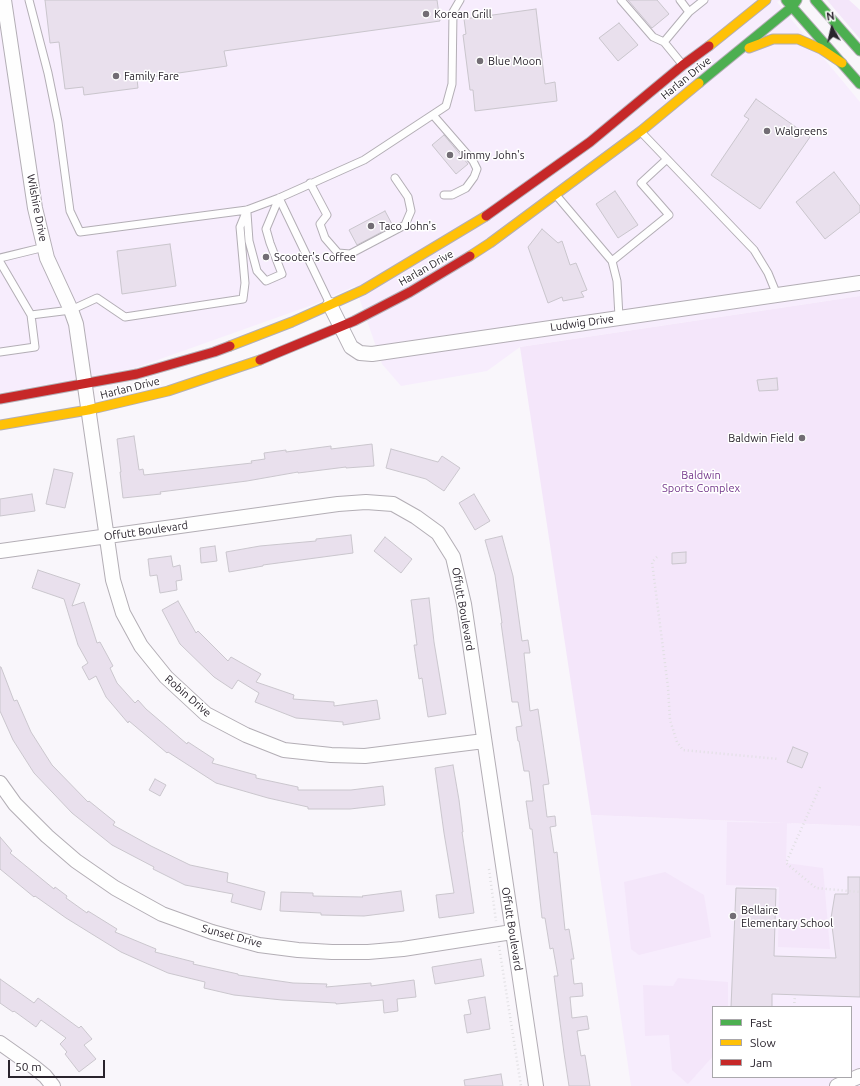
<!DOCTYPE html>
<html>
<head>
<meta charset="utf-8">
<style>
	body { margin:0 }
	#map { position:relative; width:860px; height:1086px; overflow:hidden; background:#f9f6fb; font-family:Ubuntu,sans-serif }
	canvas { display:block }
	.legend { position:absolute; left:712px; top:1006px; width:140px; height:72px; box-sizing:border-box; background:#fff; border:1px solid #a9a7ab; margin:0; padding:5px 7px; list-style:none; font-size:12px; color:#29232c }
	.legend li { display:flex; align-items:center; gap:8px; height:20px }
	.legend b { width:20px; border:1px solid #a9a7ab }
	.north { position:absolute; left:812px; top:8px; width:40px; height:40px; -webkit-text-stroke:3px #fff; paint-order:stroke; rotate:352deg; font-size:11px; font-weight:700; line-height:16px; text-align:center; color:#29232c }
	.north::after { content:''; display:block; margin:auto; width:14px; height:18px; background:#29232c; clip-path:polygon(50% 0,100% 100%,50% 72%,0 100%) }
	.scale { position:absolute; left:8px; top:1060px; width:97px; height:18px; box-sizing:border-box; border:2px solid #29232c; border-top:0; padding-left:5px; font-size:12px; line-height:14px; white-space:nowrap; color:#29232c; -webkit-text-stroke:3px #fff; paint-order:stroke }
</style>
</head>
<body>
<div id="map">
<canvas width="860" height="1086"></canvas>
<ul class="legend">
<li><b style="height:5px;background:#4caf50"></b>Fast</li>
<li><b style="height:5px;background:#ffc107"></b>Slow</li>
<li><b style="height:5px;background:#c62828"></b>Jam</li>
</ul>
<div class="north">N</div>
<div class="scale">50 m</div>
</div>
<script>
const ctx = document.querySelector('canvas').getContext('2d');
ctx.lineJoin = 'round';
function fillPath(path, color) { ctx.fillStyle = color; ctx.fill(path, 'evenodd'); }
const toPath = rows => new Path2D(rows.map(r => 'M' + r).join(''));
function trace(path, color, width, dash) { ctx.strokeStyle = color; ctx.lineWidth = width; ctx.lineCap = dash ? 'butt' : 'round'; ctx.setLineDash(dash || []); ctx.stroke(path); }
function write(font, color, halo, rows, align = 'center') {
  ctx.font = font + ' Ubuntu,sans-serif'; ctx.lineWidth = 3; ctx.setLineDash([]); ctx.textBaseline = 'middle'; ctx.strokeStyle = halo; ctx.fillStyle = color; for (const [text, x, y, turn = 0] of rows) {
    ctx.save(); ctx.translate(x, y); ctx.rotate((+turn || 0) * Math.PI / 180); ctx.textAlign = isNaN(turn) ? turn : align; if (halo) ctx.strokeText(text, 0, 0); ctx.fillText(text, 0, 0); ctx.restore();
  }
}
const built = toPath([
	[0,0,781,0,777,2,860,102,860,296,520,347,487,371,401,386,382,364,355,286,315,304,135,368,0,393],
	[591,815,860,826,860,1086,631,1086],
	[713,1007,851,1007,851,1077,713,1077]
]);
const green = toPath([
	[827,0,849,0,860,10,860,39],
	[860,296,860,826,591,815,520,347],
	[727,822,787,823,786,863,823,868,830,949,778,947,779,887,726,885],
	[665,872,704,895,711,937,639,955,631,949,624,882],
	[678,978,728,982,728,1007,713,1007,713,1056,688,1084,672,1070,669,1035,645,1036,643,985,673,986]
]);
const building = toPath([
	[45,0,437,0,440,21,224,51,227,66,137,79,138,88,84,95,83,87,65,89,59,42,50,43,45,0],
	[628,0,657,0,669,14,652,28,628,0],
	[536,9,545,84,555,82,557,101,475,111,473,90,470,90,463,35,466,34,464,19,536,9],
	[619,23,638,45,618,61,599,38,619,23],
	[756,99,810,137,760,209,711,175,749,119,744,116,756,99],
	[444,135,468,164,456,174,432,145,444,135],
	[834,172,860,206,860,212,825,239,796,202,834,172],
	[615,191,638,225,618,238,596,204,615,191],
	[385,211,393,226,357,245,349,230,385,211],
	[542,229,558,243,562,241,570,265,576,263,587,290,581,292,584,297,563,301,562,297,548,303,528,247,542,229],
	[170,244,176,286,122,294,117,251,170,244],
	[777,378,778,390,759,391,757,380,777,378],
	[134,436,139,470,143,469,144,475,252,463,251,461,265,459,264,453,286,450,286,452,331,446,331,449,372,444,374,466,346,468,346,467,298,473,298,472,247,481,160,492,161,494,123,498,120,472,121,472,117,439,134,436],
	[391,449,438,462,442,456,460,468,444,491,426,479,386,468,391,449],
	[54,469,73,473,65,508,46,504,54,469],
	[32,494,35,511,0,516,0,499,32,494],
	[474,494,490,521,475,530,459,503,474,494],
	[351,535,353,553,263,565,263,566,229,572,226,552,260,546,316,541,316,539,351,535],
	[502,536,513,576,522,641,528,640,530,653,524,653,530,711,538,709,549,784,543,785,547,817,555,816,556,826,550,827,554,853,557,852,565,930,569,929,574,959,571,959,574,984,582,983,583,996,570,997,572,1018,587,1016,589,1029,577,1031,581,1056,585,1055,590,1086,569,1086,564,1053,554,976,558,976,553,948,550,949,545,918,542,918,532,829,530,829,526,801,533,801,529,771,524,771,519,741,518,741,516,727,522,726,518,702,512,702,501,623,502,623,495,575,485,540,502,536],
	[385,537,412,559,401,573,374,551,385,537],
	[215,546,217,561,201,563,200,548,215,546],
	[686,552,686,563,672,564,672,553,686,552],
	[171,556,173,567,180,565,182,580,176,581,177,590,160,593,157,575,150,576,148,559,171,556],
	[38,570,80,584,72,606,84,602,97,643,100,642,113,666,110,668,117,683,135,703,138,700,146,709,187,744,188,742,214,759,212,763,256,775,256,778,298,787,298,790,351,790,383,786,385,805,350,809,308,809,308,807,268,798,216,783,168,752,167,753,129,721,128,723,106,697,96,676,89,680,82,667,88,663,78,645,64,599,32,588,38,570],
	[429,598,434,642,446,714,428,717,422,678,419,679,414,645,417,645,411,600,429,598],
	[178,601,196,633,198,631,228,661,231,657,261,674,256,682,294,695,293,699,334,702,334,706,377,700,380,719,343,725,343,722,296,718,255,702,259,693,238,680,232,689,214,677,180,644,162,610,178,601],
	[0,667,1,667,14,701,17,700,31,732,52,765,88,802,89,801,115,822,113,825,151,846,190,865,228,873,227,882,265,892,261,910,231,902,233,894,185,885,153,869,154,867,112,845,72,813,34,773,13,740,0,711,0,667],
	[793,747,808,753,802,768,787,762,793,747],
	[453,765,459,800,463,832,462,832,474,913,439,918,436,895,454,893,444,833,435,768,453,765],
	[155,779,166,785,160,796,149,790,155,779],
	[0,837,12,851,10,853,54,889,55,887,67,896,66,898,87,913,88,911,117,929,115,932,156,949,155,952,194,962,193,964,238,974,238,975,293,983,327,984,326,987,371,983,371,986,414,980,416,997,397,999,398,1011,384,1013,383,1000,336,1004,336,1003,282,1000,234,995,204,988,205,982,168,973,121,952,66,918,35,896,34,897,0,869,0,837],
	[848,877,860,877,860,997,772,994,772,1007,731,1007,736,888,776,889,774,956,836,958,831,918,835,894,848,894,848,877],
	[401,891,404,911,364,916,321,915,321,913,280,911,281,892,313,893,313,896,363,897,362,896,401,891],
	[481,959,484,976,435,984,432,967,481,959],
	[0,979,34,1003,38,998,79,1028,81,1026,92,1039,84,1045,96,1059,79,1072,65,1054,67,1052,60,1044,66,1038,41,1020,36,1027,14,1011,13,1012,0,1003,0,979],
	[485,997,490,1029,467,1033,464,1015,471,1014,468,1000,485,997],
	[501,1074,503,1086,465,1086,464,1080,501,1074]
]);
const path = toPath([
	[657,557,652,562,668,687,670,720,677,742,683,750,779,759],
	[820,787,786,863,816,888,860,892],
	[489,869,496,921],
	[499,946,521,1086],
	[794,1007,795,995]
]);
const lane = toPath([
	[29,0,48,73,58,122,70,211,80,232,247,210,279,198,364,160,446,106,452,84,453,12,460,0],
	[621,0,653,37,664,42],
	[680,0,689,12,664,42,682,64],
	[689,12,704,0],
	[433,115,473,161,477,169,474,177,466,188,452,195,444,195],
	[642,133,754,250,768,273,777,295],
	[310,183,327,215,320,224,325,238,338,253,350,254,405,225,411,211,408,197,395,178],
	[556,195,612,261,617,281,619,317],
	[279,198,330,304],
	[247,213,249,241,257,271,266,281,282,274,270,243,266,229,279,198],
	[0,258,45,247],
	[612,261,669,215,641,183,667,159],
	[0,262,31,315],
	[0,352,35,347,31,315,71,310,97,298,125,317,243,299,245,283,240,227,247,210]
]);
const street = toPath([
	[4,0,35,208,47,258,71,310,76,324,113,580,123,613,141,646,166,677,206,714,246,735,284,750,331,755,365,756,484,741],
	[330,305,351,347,360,353,372,354,860,283],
	[0,551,338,504,366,502,393,504,416,517,438,533,453,557,464,604,536,1086],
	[0,783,15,804,47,836,76,861,115,888,162,914,212,932,259,945,298,950,332,952,368,952,403,949,512,932],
	[0,1043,34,1067,45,1076,53,1086],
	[837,1086,860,1076]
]);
const fast = toPath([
	[786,0,860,84],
	[815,0,860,51],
	[699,83,792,7,797,0]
]);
const slow = toPath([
	[709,46,766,0],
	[749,48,773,39,798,39,821,49,842,63],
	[470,256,490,243,641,131,699,83],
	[230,346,292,322,363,290,486,216],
	[0,425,88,410,168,391,260,360]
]);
const jam = toPath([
	[486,216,590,142,683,65,709,46],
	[260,360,354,321,410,292,470,256],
	[0,399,137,374,214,352,230,346]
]);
const markers = [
	[426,14,4,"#726d74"],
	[480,61,4,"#726d74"],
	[116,76,4,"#726d74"],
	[767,131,4,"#726d74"],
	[450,155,4,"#726d74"],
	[371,226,4,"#726d74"],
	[266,257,4,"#726d74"],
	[802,438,4,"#726d74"],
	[733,916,4,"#726d74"]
];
const poiNames = [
	["Korean Grill",434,14],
	["Blue Moon",488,61],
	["Family Fare",124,76],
	["Walgreens",775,131],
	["Jimmy John's",458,155],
	["Taco John's",379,226],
	["Scooter's Coffee",274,257],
	["Baldwin Field",794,438,"right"],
	["Bellaire",741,910],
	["Elementary School",741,923]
];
const streetNames = [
	["Harlan Drive",686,78,-39],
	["Wilshire Drive",37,208,79],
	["Harlan Drive",426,268,-30],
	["Ludwig Drive",582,323,-8],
	["Harlan Drive",130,388,-14],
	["Offutt Boulevard",146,531,-8],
	["Offutt Boulevard",463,609,80],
	["Robin Drive",188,696,41],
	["Offutt Boulevard",512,929,81],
	["Sunset Drive",232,936,15]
];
const parkNames = [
	["Baldwin",701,475],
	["Sports Complex",701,488]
];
fillPath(built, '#f7edfd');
fillPath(green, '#f4e6fa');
fillPath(building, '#e9e0ed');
trace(building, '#cac6cd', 1);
trace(lane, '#b3aeb5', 9);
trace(street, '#b3aeb5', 16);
trace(fast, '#b3aeb5', 11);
trace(slow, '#b3aeb5', 11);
trace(jam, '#b3aeb5', 11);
trace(path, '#e0dfe2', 2.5, [1, 3]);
trace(lane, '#fefefe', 7);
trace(street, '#fefefe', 14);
trace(fast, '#4caf50', 9);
trace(slow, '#ffc107', 9);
trace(jam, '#c62828', 9);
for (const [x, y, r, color] of markers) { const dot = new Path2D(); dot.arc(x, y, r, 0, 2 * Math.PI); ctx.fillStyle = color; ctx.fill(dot); trace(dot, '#fff', 1.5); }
write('11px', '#29232c', '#fff', poiNames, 'left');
write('11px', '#29232c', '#fff', streetNames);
write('11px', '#75398c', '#fff', parkNames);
</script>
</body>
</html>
